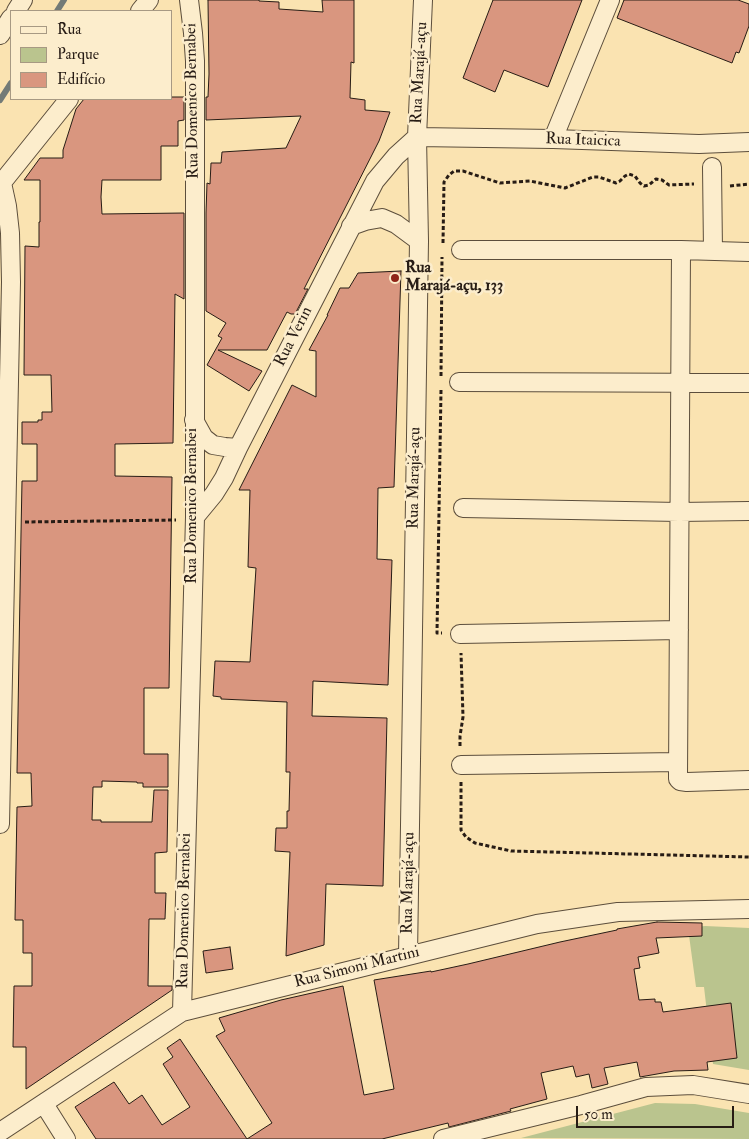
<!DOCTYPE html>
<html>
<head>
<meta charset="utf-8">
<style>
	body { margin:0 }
	#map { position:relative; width:749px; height:1139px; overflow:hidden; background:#fae3b1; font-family:"IM FELL Double Pica",serif }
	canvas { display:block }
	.legend { position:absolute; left:10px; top:10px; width:162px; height:90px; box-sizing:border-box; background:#fcedcc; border:1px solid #a79983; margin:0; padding:6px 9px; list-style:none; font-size:15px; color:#271c15 }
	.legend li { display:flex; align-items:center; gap:10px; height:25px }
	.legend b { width:25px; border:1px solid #a79983 }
	.scale { position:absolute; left:576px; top:1106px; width:158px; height:22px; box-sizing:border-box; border:2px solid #271c15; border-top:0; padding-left:6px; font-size:15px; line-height:18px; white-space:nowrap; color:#271c15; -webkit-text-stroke:4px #fcedcc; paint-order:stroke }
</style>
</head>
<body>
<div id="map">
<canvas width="749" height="1139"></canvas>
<ul class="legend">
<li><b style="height:6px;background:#fcedcc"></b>Rua</li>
<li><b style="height:14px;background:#bac48e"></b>Parque</li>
<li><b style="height:14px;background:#d9967f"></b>Edifício</li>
</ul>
<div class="scale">50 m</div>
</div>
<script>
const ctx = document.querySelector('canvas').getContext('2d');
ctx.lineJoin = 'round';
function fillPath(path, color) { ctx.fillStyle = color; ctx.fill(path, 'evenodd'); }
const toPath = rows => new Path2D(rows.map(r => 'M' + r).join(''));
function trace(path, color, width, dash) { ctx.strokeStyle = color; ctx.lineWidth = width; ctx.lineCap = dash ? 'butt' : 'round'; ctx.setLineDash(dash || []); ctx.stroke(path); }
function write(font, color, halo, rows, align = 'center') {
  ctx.font = font + ' "IM FELL Double Pica",serif'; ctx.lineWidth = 5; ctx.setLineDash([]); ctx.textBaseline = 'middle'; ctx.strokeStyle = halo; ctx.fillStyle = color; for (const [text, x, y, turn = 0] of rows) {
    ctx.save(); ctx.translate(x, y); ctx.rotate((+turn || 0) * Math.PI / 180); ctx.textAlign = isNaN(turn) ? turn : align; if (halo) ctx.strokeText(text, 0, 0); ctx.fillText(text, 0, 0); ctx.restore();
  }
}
const green = toPath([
	[705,926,749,928,749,1070,713,1064,704,987,696,987,688,928],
	[655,1103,695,1104,749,1113,749,1139,521,1138]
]);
const stream = toPath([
	[57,11,64,0],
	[0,100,11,83]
]);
const building = toPath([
	[208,0,259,0,259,1,279,2,279,9,323,12,322,0,354,0,354,63,351,62,350,98,365,100,365,110,390,112,379,141,304,289,308,289,295,314,291,314,287,312,267,350,218,350,262,371,249,391,207,365,222,338,218,336,226,323,206,311,206,213,207,183,210,184,211,163,221,163,222,152,286,148,301,116,206,120,206,97,208,97,209,74,208,0],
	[493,0,582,0,548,87,504,70,495,92,463,78,493,0],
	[624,0,738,0,749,4,749,26,739,53,736,52,732,63,617,18,624,0],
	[171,97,184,97,184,120,178,121,178,146,161,146,161,180,102,180,101,197,102,214,184,213,184,299,175,294,173,443,115,444,115,476,172,477,169,688,144,688,144,754,168,754,168,787,143,787,143,783,137,783,137,782,102,781,102,787,93,787,92,820,101,820,101,822,152,822,154,790,168,790,167,852,155,853,155,893,166,893,165,919,149,919,148,986,172,986,172,990,26,1089,26,1047,13,1047,14,986,32,986,32,953,23,953,23,920,15,920,17,807,32,806,31,773,17,773,21,533,22,481,37,481,37,444,22,444,22,422,38,422,38,420,42,420,42,412,52,412,51,375,24,375,25,246,39,247,39,222,40,222,40,180,24,180,40,158,63,158,63,150,76,109,84,99,171,99,171,97],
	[401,271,394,487,378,488,377,559,392,560,388,685,313,681,312,716,387,718,383,886,326,884,324,945,286,956,290,852,275,851,276,828,287,828,287,811,289,811,290,772,286,772,287,702,221,699,221,697,213,696,215,661,250,662,256,568,248,567,250,490,239,490,292,385,316,397,316,351,309,350,328,315,327,315,340,288,349,288,358,273,401,271],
	[657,922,702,923,702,936,656,938,659,953,638,957,640,968,634,969,639,1000,655,999,655,1002,661,1002,663,1012,731,1003,737,1058,707,1062,708,1070,674,1071,640,1077,637,1062,604,1068,608,1084,592,1088,589,1074,576,1077,573,1066,541,1073,547,1099,510,1109,511,1111,449,1127,448,1123,382,1139,96,1139,75,1107,114,1082,129,1104,142,1095,162,1125,190,1107,163,1064,173,1057,167,1048,180,1039,247,1139,272,1123,216,1036,225,1031,219,1018,281,1000,343,986,364,1095,394,1089,374,980,431,971,431,972,468,964,560,942,617,930,617,929,657,922],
	[230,947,233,969,206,973,203,951,230,947]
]);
const path = toPath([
	[730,186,749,184],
	[443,243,444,182,449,175,454,171,463,171,500,183,530,181,565,188,593,177,599,177,616,183,620,181,625,176,629,174,635,176,640,183,644,186,649,185,656,179,662,180,669,185,694,184],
	[441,376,442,257],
	[441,390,437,633,442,633],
	[25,522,176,520],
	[460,746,460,736,463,717,461,653],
	[461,782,461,830,466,837,475,843,511,851,749,857]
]);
const minor = toPath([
	[16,11,23,0],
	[140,11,149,0],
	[0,35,11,18],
	[553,139,610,0],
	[712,167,713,251],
	[0,180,2,183,7,206,10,233,11,282,0,824],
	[0,185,69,99],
	[351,226,365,221,382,218,396,224,419,241],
	[461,250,681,250,749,252],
	[681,250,678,776,678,779,680,781,687,782,749,780],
	[459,382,749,383],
	[194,420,204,438,213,445,225,447,238,448],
	[463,508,679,512,749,511],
	[195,517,214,494,224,478,238,448,375,181,396,156,417,137,553,139,699,144,749,142],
	[460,634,679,630],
	[461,765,678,762],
	[408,955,419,241,417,137,423,0],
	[182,1012,195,517,195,61,193,33,189,0],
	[44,1104,66,1139],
	[0,1132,182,1012,537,924,618,912,749,909],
	[443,1139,581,1105,646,1087,693,1085,749,1094]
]);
const markers = [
	[395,278,5,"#8f2418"]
];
const streetNames = [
	["Rua Marajá-açu",420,73,-87],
	["Rua Domenico Bernabei",193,101,-91],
	["Rua Itaicica",583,141,2],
	["Rua Verin",294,337,-63],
	["Rua Marajá-açu",415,478,-89],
	["Rua Domenico Bernabei",193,506,-90],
	["Rua Marajá-açu",409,883,-89],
	["Rua Domenico Bernabei",185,911,-89],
	["Rua Simoni Martini",357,968,-14]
];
const poiNames = [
	["Rua",405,269],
	["Marajá-açu, 133",405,287]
];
fillPath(green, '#bac48e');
trace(stream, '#737b77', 6);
fillPath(building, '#d9967f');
trace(building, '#271c15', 1);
trace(minor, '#5c4e3c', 20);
trace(path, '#271c15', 3, [4, 2.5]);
trace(minor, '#fcedcc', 18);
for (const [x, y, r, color] of markers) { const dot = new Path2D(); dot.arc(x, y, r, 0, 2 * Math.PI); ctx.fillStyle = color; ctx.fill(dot); trace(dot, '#fcedcc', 2); }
write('16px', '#271c15', '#fcedcc', streetNames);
write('bold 16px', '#271c15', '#fcedcc', poiNames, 'left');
</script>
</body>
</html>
